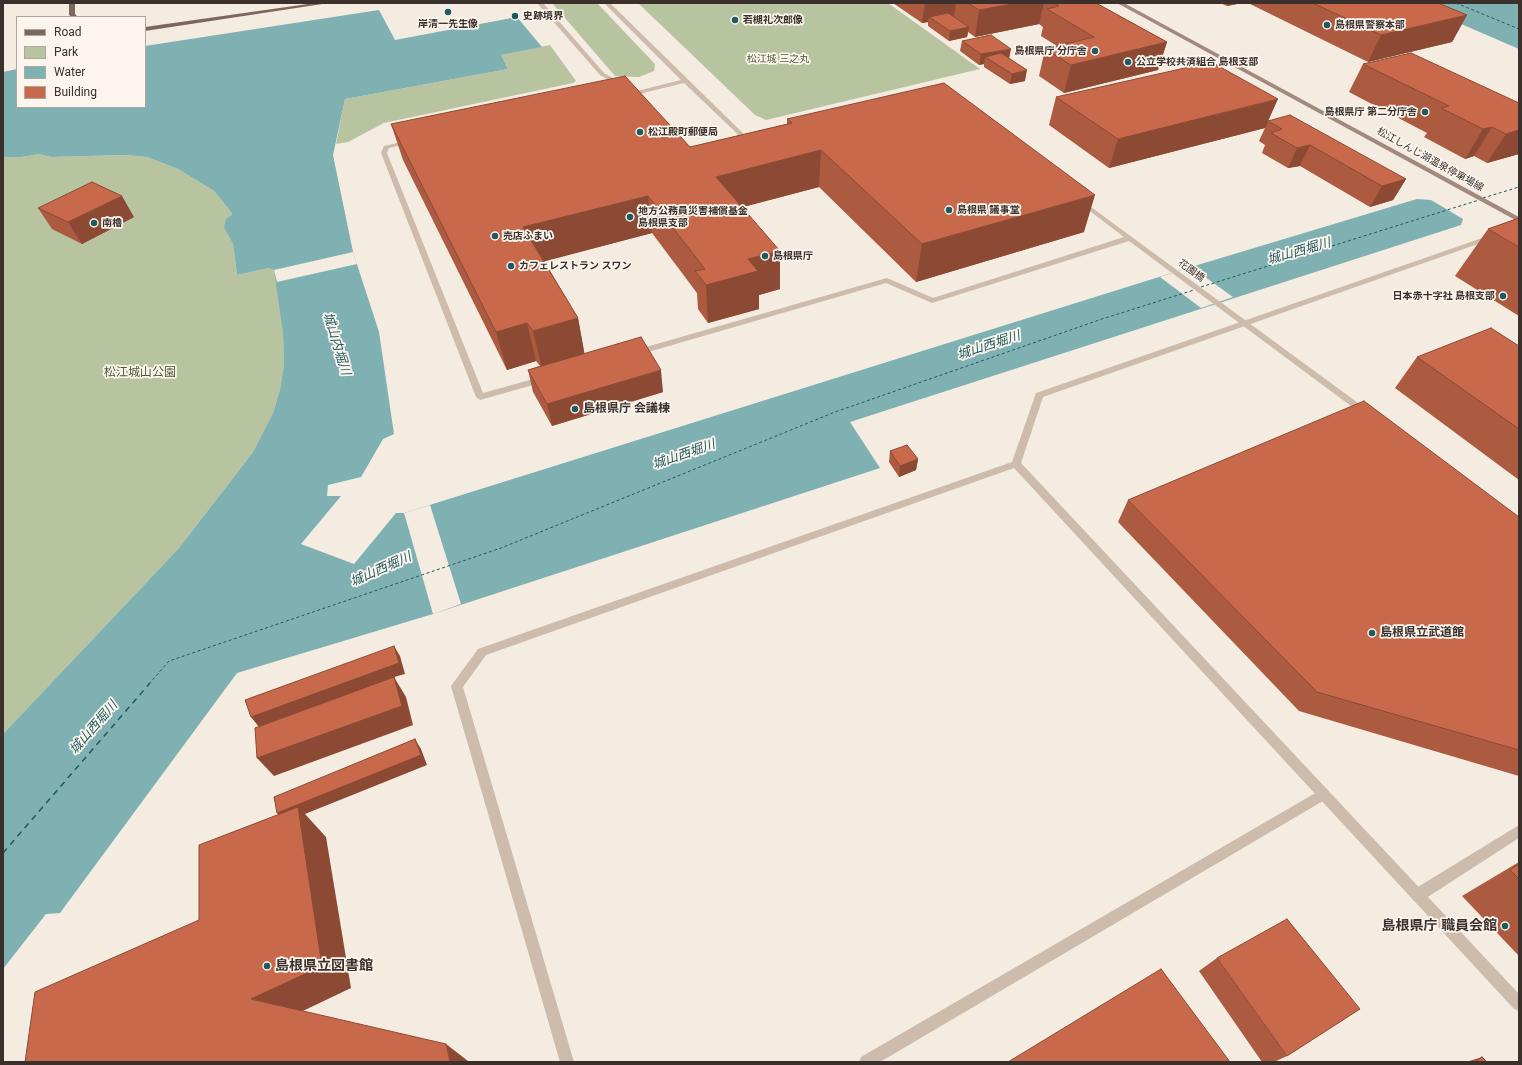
<!DOCTYPE html>
<html>
<head>
<meta charset="utf-8">
<style>
	body { margin:0 }
	#map { position:relative; width:1522px; height:1065px; overflow:hidden; background:#f4ebe1; font-family:Roboto,sans-serif }
	canvas { display:block }
	.frame { position:absolute; inset:0; border:4px solid #3b302b; pointer-events:none }
	.legend { position:absolute; left:16px; top:16px; width:130px; height:92px; box-sizing:border-box; background:#fbf5ee; border:1px solid #aea6a0; margin:0; padding:5px 7px; list-style:none; font-size:12px; color:#3b302b }
	.legend li { display:flex; align-items:center; gap:8px; height:20px }
	.legend b { width:20px; border:1px solid #aea6a0 }
</style>
</head>
<body>
<div id="map">
<canvas width="1522" height="1065"></canvas>
<div class="frame"></div>
<ul class="legend">
<li><b style="height:5px;background:#7d675c"></b>Road</li>
<li><b style="height:11px;background:#b8c4a0"></b>Park</li>
<li><b style="height:11px;background:#7fb0b2"></b>Water</li>
<li><b style="height:11px;background:#c8694b"></b>Building</li>
</ul>
</div>
<script>
const ctx = document.querySelector('canvas').getContext('2d');
ctx.lineJoin = 'round';
function fillPath(path, color) { ctx.fillStyle = color; ctx.fill(path, 'evenodd'); }
const toPath = rows => new Path2D(rows.map(r => 'M' + r).join(''));
function trace(path, color, width, dash) { ctx.strokeStyle = color; ctx.lineWidth = width; ctx.lineCap = dash ? 'butt' : 'round'; ctx.setLineDash(dash || []); ctx.stroke(path); }
function write(font, color, halo, rows, align = 'center') {
  ctx.font = font + ' Roboto,"Noto Sans JP",sans-serif'; ctx.lineWidth = 3.5; ctx.setLineDash([]); ctx.textBaseline = 'middle'; ctx.strokeStyle = halo; ctx.fillStyle = color; for (const [text, x, y, turn = 0] of rows) {
    ctx.save(); ctx.translate(x, y); ctx.rotate((+turn || 0) * Math.PI / 180); ctx.textAlign = isNaN(turn) ? turn : align; if (halo) ctx.strokeText(text, 0, 0); ctx.fillText(text, 0, 0); ctx.restore();
  }
}
const green = toPath([
	[552,3,597,3,655,64,654,71,639,77,615,76],
	[638,3,888,3,980,69,766,120,755,115],
	[550,45,576,81,573,83,384,123,348,142,336,144,345,99,508,69,501,55],
	[39,154,51,157,127,155,147,157,178,169,214,191,231,212,232,215,224,228,233,244,237,275,269,268,274,270,279,293,283,333,284,365,280,389,273,413,253,452,179,548,3,734,3,157,22,157]
]);
const water = toPath([
	[1411,3,1519,4,1519,49,1445,17],
	[379,10,395,40,517,17,542,47,501,55,508,69,345,99,333,155,353,252,379,332,394,434,383,439,361,477,328,485,327,496,341,496,301,544,354,564,396,513,404,513,1191,267,1417,199,1431,200,1463,219,1461,225,850,422,880,468,433,614,237,673,60,913,46,914,3,969,3,734,179,548,253,452,273,413,280,389,284,365,283,333,274,270,269,268,237,275,233,244,224,228,226,219,232,215,231,212,214,191,178,169,147,157,127,155,51,157,39,154,22,157,3,157,3,72,17,69,17,107,145,107,145,46]
]);
const pier = toPath([
	[353,252,357,264,277,282,274,270],
	[1191,267,1233,297,1201,308,1160,277],
	[430,505,461,604,433,614,404,513]
]);
const ferryFar1 = toPath([
	[1456,3,1519,29],
	[1483,198,1519,187],
	[1201,287,1479,200],
	[149,684,169,661,501,548,835,412,1102,319,1194,290]
]);
const ferry = toPath([
	[3,853,150,683]
]);
const lane = toPath([
	[537,3,543,3,604,73,625,85,625,87,621,87,600,75,537,3],
	[604,3,610,3,753,143,753,145,749,145,684,83,639,94,643,99,638,100,632,93,633,92,681,80,604,3],
	[410,140,413,142,412,143,389,148,387,153,483,393,544,376,547,377,548,379,547,381,480,400,476,397,381,153,384,146,410,140],
	[1080,199,1369,411,1370,413,1369,415,1363,415,1129,241,932,303,886,283,638,355,632,355,631,353,632,351,887,278,933,298,1124,237,1078,202,1078,200,1080,199],
	[1324,788,1328,790,1330,794,1328,798,880,1062,859,1062,861,1057,1324,788],
	[1519,825,1519,838,1423,900,1418,902,1413,900,1411,895,1413,890,1519,825]
]);
const street = toPath([
	[1488,236,1491,236,1495,238,1043,397,1021,463,1519,994,1519,1011,1514,1009,1014,468,486,655,463,687,574,1062,560,1062,451,686,478,649,1012,462,1036,393,1488,236]
]);
const secondary = toPath([
	[1117,3,1124,3,1519,217,1519,222,1117,3]
]);
const primary = toPath([
	[69,3,75,3,75,14,78,17,72,17,69,15,69,3],
	[315,3,329,3,145,31,145,27,315,3]
]);
const wall = toPath([
	[893,3,1096,3,1167,42,1158,70,1064,93,1039,76,1045,49,1057,46,1041,36,1043,27,1039,24,975,37,968,32,967,37,949,41,928,26,928,22,922,23],
	[1220,3,1242,3,1227,6],
	[1248,3,1438,3,1467,15,1452,42,1368,62],
	[962,41,1009,59,1025,81,1010,84,984,67,984,64,979,65,960,51],
	[1363,64,1519,103,1519,154,1487,163,1474,156,1465,159,1424,137,1427,133,1349,92],
	[1056,97,1268,121,1406,179,1393,200,1370,207,1300,166,1288,168,1262,153,1265,145,1259,141,1265,128,1109,168,1049,125],
	[787,119,1084,232,916,282,819,187,742,207,780,289,759,295,759,309,708,323,698,309,697,293,652,233,544,261,578,318,584,353,663,392,552,426,533,392,528,370,540,366,536,361,507,370,403,160,391,124,690,147,787,124],
	[38,208,134,217,82,244,52,229],
	[1519,218,1519,316,1455,276,1488,229],
	[1519,346,1519,480,1395,388,1417,357],
	[890,451,918,459,916,470,899,477,889,462],
	[1128,500,1519,517,1519,776,1299,711,1118,522],
	[1519,862,1519,956,1462,896],
	[1217,958,1287,1056,1274,1062,1262,1062,1199,971],
	[1482,1057,1487,1062,1466,1062]
]);
const shadedWall = toPath([
	[925,3,956,3,954,17,935,21,929,17,928,22,922,23],
	[1017,3,1044,3,1039,24,975,37,979,10],
	[1228,3,1242,3,1227,6],
	[1467,15,1452,42,1368,62,1381,35],
	[969,27,967,37,949,41,950,31],
	[1167,42,1158,70,1064,93,1071,65],
	[1011,49,1009,59,985,57,984,64,979,65,981,54],
	[1027,70,1025,81,1010,84,1012,74],
	[1278,99,1265,128,1109,168,1118,139],
	[1492,127,1474,156,1465,159,1483,129],
	[1519,130,1519,154,1487,163,1506,134],
	[1310,145,1300,166,1288,168,1297,148],
	[821,150,819,187,717,214,716,177],
	[1406,179,1393,200,1370,207,1382,186],
	[1095,195,1084,232,916,282,922,244],
	[122,196,134,217,82,244,68,222],
	[648,196,652,233,531,265,523,227],
	[780,251,780,289,759,295,759,309,708,323,706,285,748,259],
	[578,318,585,356,542,369,533,331],
	[527,323,536,361,507,370,496,332],
	[661,370,663,392,552,426,547,404],
	[918,459,916,470,899,477,900,466],
	[394,646,400,656,405,674,394,677,406,697,413,725,274,776,257,758,259,727,251,717],
	[415,739,421,749,427,765,305,814,326,837,351,988,286,1019,251,999,286,822,277,813],
	[446,1044,468,1061,469,1062,450,1062]
]);
const building = toPath([
	[968,3,1017,3,979,10,968,3],
	[1054,3,1096,3,1167,42,1071,65,1045,49,1094,37,1047,9,1059,6,1054,3],
	[1313,3,1438,3,1467,15,1381,35,1313,3],
	[948,13,969,27,950,31,929,17,948,13],
	[991,35,1011,49,981,54,962,41,991,35],
	[1001,53,1027,70,1012,74,985,57,1001,53],
	[1411,53,1519,103,1519,130,1506,134,1492,127,1483,129,1441,108,1449,106,1363,64,1411,53],
	[1204,58,1278,99,1118,139,1056,97,1198,65,1204,58],
	[625,76,690,147,792,123,787,119,944,83,1095,195,922,244,821,150,716,177,780,251,748,259,758,271,706,285,695,271,705,269,648,196,523,227,578,318,533,331,527,323,496,332,391,124,625,76],
	[1290,115,1406,179,1382,186,1310,145,1297,148,1271,133,1282,129,1268,121,1290,115],
	[92,182,122,196,68,222,38,208,92,182],
	[1519,218,1519,247,1488,229,1519,218],
	[1491,328,1519,346,1519,429,1417,357,1491,328],
	[641,337,661,370,547,404,528,370,641,337],
	[1364,401,1519,517,1519,750,1317,692,1128,500,1364,401],
	[907,445,918,459,900,466,890,451,907,445],
	[394,646,399,663,251,717,245,700,394,646],
	[394,677,402,706,257,758,255,728,394,677],
	[415,739,421,755,277,813,274,797,415,739],
	[298,807,322,966,251,999,446,1044,450,1062,25,1062,35,992,199,920,199,845,298,807],
	[1519,864,1519,879,1510,870,1519,864],
	[1287,919,1360,1009,1287,1056,1217,958,1287,919],
	[1161,969,1230,1062,1008,1062,1161,969],
	[1482,1057,1487,1062,1475,1062,1482,1057]
]);
const markers = [
	[448,12,4,"#1f5a5e"],
	[515,16,4,"#1f5a5e"],
	[735,20,4,"#1f5a5e"],
	[1327,25,4,"#1f5a5e"],
	[1095,51,4,"#1f5a5e"],
	[1128,62,4,"#1f5a5e"],
	[1425,112,4,"#1f5a5e"],
	[640,132,4,"#1f5a5e"],
	[949,210,4,"#1f5a5e"],
	[630,217,4,"#1f5a5e"],
	[94,223,4,"#1f5a5e"],
	[495,236,4,"#1f5a5e"],
	[765,256,4,"#1f5a5e"],
	[511,266,4,"#1f5a5e"],
	[1503,296,4,"#1f5a5e"],
	[575,409,4,"#1f5a5e"],
	[1372,633,4,"#1f5a5e"],
	[1505,926,4,"#1f5a5e"],
	[267,966,4,"#1f5a5e"]
];
const farPoinames = [
	["史跡境界",523,16],
	["若槻礼次郎像",743,20],
	["岸清一先生像",448,24,"center"],
	["島根県警察本部",1335,25],
	["島根県庁 分庁舎",1087,51,"right"],
	["公立学校共済組合 島根支部",1136,62],
	["島根県庁 第二分庁舎",1417,112,"right"],
	["松江殿町郵便局",648,132],
	["島根県 議事堂",957,210],
	["地方公務員災害補償基金",638,211],
	["島根県支部",638,223],
	["南櫓",102,223],
	["売店ふまい",503,236],
	["島根県庁",773,256],
	["カフェレストラン スワン",519,266],
	["日本赤十字社 島根支部",1495,296,"right"]
];
const farParknames = [
	["松江城 三之丸",778,59]
];
const farStreetnames = [
	["松江しんじ湖温泉停車場線",1430,160,29],
	["花園橋",1191,271,36]
];
const parkNames = [
	["松江城山公園",140,373]
];
const poiNames = [
	["島根県庁 会議棟",583,409],
	["島根県立武道館",1380,633]
];
const waterNames = [
	["城山西堀川",1299,252,-16],
	["城山内堀川",336,344,73],
	["城山西堀川",989,346,-18],
	["城山西堀川",684,455,-19],
	["城山西堀川",381,570,-24],
	["城山西堀川",94,728,-49]
];
const nearPoinames = [
	["島根県庁 職員会館",1497,926],
	["島根県立図書館",275,966,"left"]
];
fillPath(green, '#b8c4a0');
fillPath(water, '#7fb0b2');
fillPath(pier, '#f4ebe1');
trace(ferryFar1, '#1f5a5e', 1, [3, 2.5]);
trace(ferry, '#1f5a5e', 1.5, [6, 5]);
fillPath(lane, '#cdbbac');
fillPath(street, '#cdbbac');
fillPath(secondary, '#a18a7d');
fillPath(primary, '#7d675c');
fillPath(wall, '#ac5a40');
fillPath(shadedWall, '#8c4a34');
fillPath(building, '#c8694b');
trace(building, '#8c4a34', 1);
for (const [x, y, r, color] of markers) { const dot = new Path2D(); dot.arc(x, y, r, 0, 2 * Math.PI); ctx.fillStyle = color; ctx.fill(dot); trace(dot, '#fbf5ee', 1.5); }
write('bold 10px', '#3b302b', '#fbf5ee', farPoinames, 'left');
write('10px', '#4a5a2e', '#fbf5ee', farParknames);
write('10px', '#3b302b', '#fbf5ee', farStreetnames);
write('12px', '#4a5a2e', '#fbf5ee', parkNames);
write('bold 12px', '#3b302b', '#fbf5ee', poiNames, 'left');
write('italic 13px', '#1f5a5e', '#fbf5ee', waterNames);
write('bold 14px', '#3b302b', '#fbf5ee', nearPoinames, 'right');
</script>
</body>
</html>
